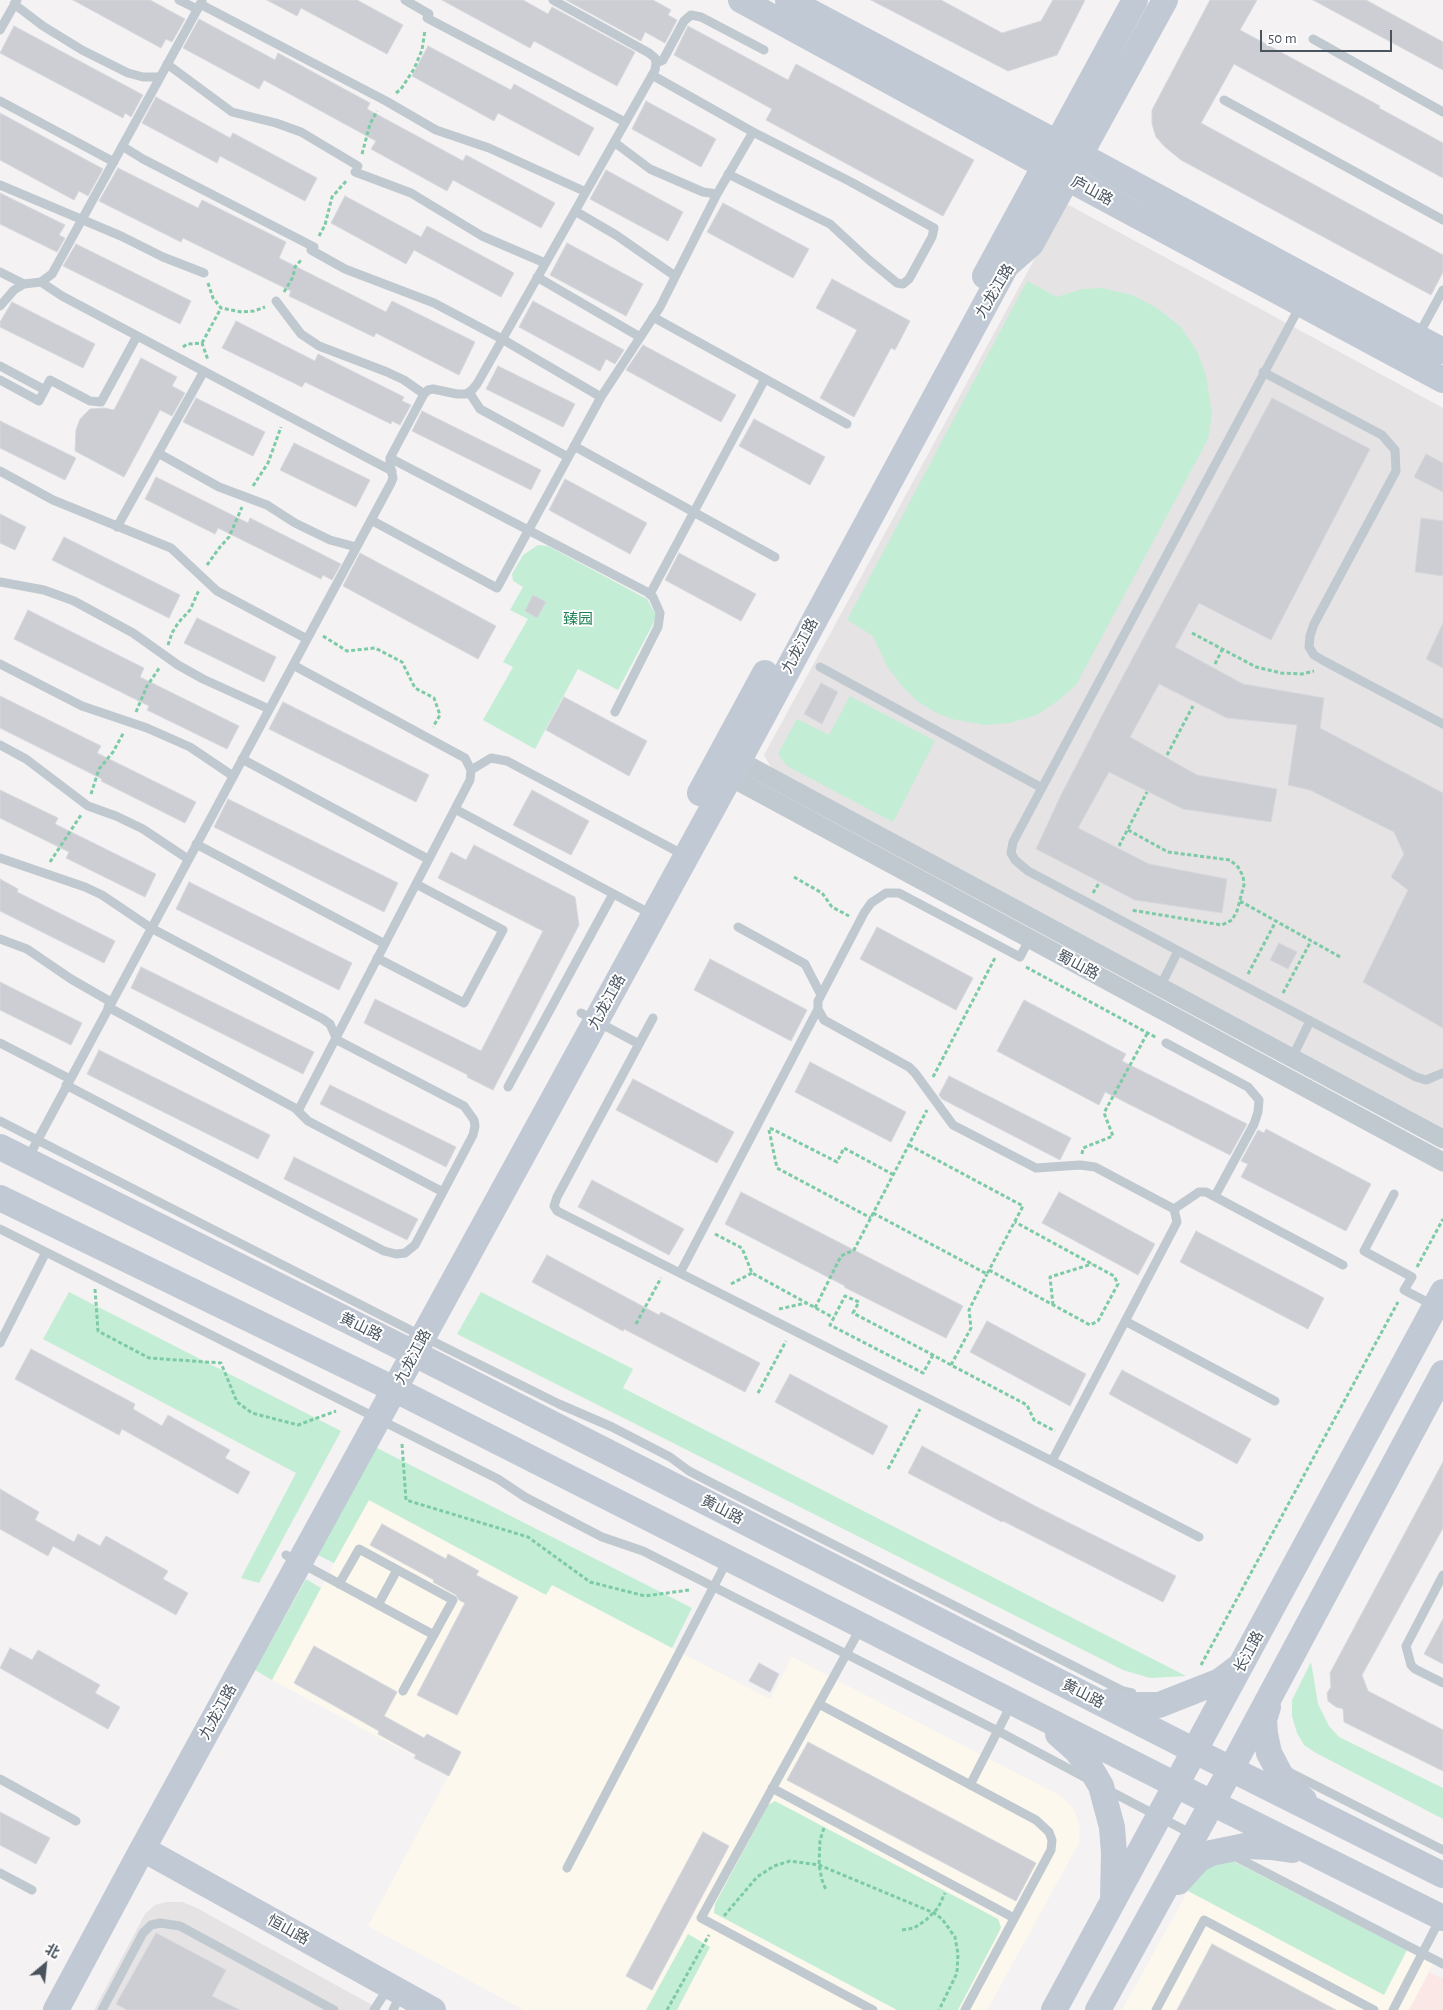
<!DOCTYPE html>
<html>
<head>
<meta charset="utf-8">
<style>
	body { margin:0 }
	#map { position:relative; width:1443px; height:2010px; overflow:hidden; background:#f4f2f2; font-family:"Alegreya Sans","Noto Sans SC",sans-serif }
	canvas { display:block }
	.north { position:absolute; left:20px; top:1940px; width:50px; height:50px; -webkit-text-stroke:4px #fff; paint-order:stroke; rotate:28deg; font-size:14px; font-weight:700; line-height:20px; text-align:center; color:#4a545f }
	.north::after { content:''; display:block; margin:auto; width:18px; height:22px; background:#4a545f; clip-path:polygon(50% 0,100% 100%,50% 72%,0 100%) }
	.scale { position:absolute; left:1260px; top:30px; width:132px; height:22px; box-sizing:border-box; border:2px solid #4a545f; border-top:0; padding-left:6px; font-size:15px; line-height:18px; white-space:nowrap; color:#4a545f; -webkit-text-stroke:4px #fff; paint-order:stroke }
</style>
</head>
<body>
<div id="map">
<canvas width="1443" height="2010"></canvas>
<div class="north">北</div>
<div class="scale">50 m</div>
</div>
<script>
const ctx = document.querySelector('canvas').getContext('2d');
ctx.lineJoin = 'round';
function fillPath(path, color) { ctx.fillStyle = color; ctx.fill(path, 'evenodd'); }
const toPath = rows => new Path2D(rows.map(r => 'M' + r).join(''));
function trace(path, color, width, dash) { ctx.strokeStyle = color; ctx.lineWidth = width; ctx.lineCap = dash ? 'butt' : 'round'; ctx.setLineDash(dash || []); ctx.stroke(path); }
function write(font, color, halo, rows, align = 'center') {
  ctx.font = font + ' "Alegreya Sans","Noto Sans SC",sans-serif'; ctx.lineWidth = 4; ctx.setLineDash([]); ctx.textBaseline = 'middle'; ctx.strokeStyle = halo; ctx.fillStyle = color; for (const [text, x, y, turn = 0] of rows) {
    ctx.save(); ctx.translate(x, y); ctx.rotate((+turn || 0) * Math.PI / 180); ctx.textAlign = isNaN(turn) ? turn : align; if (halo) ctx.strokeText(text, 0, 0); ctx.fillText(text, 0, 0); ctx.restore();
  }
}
const commercial = toPath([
	[368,1500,546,1595,551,1585,770,1699,792,1657,1061,1796,1074,1809,1080,1827,1079,1843,987,2010,524,2010,368,1926,449,1775,272,1680],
	[1223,1856,1433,1964,1409,2010,1122,2010,1199,1871]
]);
const education = toPath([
	[1065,203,1443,408,1443,1128,771,767,764,755],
	[166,1902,182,1902,195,1907,381,2010,94,2010,145,1914,155,1905]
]);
const medical = toPath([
	[1429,1972,1443,1979,1443,2010,1409,2010]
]);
const green = toPath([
	[1027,281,1057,297,1082,289,1102,288,1132,295,1157,308,1181,327,1197,351,1206,375,1212,415,1208,439,1076,685,1059,700,1037,715,1009,723,984,725,952,719,935,712,917,701,902,686,887,666,873,636,847,620],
	[538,545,548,546,647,599,656,615,653,624,618,690,578,669,535,749,483,720,513,667,503,662,528,619,510,610,523,587,513,581,512,574,523,555],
	[850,696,935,741,893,822,787,766,778,754,797,719,829,735],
	[69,1292,341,1431,259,1583,241,1578,296,1473,43,1339],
	[481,1292,633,1369,623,1388,1186,1676,1150,1678,1123,1670,457,1334],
	[375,1447,692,1608,672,1648,552,1585,546,1595,369,1500,334,1563,318,1555],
	[306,1579,321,1588,272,1680,255,1670],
	[1311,1662,1318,1704,1329,1726,1339,1737,1443,1788,1443,1819,1316,1753,1304,1745,1297,1733,1292,1716,1292,1700],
	[775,1801,998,1919,1001,1927,999,1932,958,2010,897,2010,714,1913,715,1904,768,1805],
	[1223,1856,1407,1950,1384,1995,1188,1891,1199,1871],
	[688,1934,710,1947,677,2010,646,2010]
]);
const building = toPath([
	[73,0,150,0,185,19,172,42,166,39,161,48,73,0],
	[267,0,357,0,403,25,387,54,301,8,297,16,267,0],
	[442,0,523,0,548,14,552,7,635,52,617,86,534,41,530,48,442,0],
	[566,0,653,0,671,10,668,15,677,20,665,43,645,32,641,41,566,0],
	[871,0,941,0,1002,33,1041,21,1053,0,1085,0,1057,55,1008,71,871,0],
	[1210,0,1257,0,1240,30,1380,106,1379,108,1443,143,1443,178,1234,64,1201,123,1443,255,1443,272,1431,295,1181,160,1165,147,1156,137,1152,124,1152,110,1210,0],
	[1313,0,1366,0,1443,42,1443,70,1313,0],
	[199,19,275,60,278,53,370,103,367,109,463,161,466,155,555,203,541,228,453,180,447,191,371,149,376,141,264,80,259,89,183,48,199,19],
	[14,26,143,95,131,117,125,113,123,118,0,53,14,26],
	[688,26,788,80,796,64,974,160,943,216,766,120,772,109,674,55,688,26],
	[428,46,511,90,514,84,594,128,579,156,498,113,494,121,412,76,428,46],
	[156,97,230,138,233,133,317,178,305,201,220,156,217,163,142,123,156,97],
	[646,101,716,139,701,167,632,129,646,101],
	[0,113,103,169,88,196,79,191,74,200,0,160,0,113],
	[118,168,198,208,202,200,286,242,279,258,386,312,392,301,475,342,459,375,376,333,374,337,289,296,291,291,183,238,181,242,99,201,118,168],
	[606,170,683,212,668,241,590,199,606,170],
	[0,193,65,225,59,235,65,238,57,252,0,224,0,193],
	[345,196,421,237,427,226,514,273,501,297,414,250,406,264,331,223,345,196],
	[723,203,809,249,793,278,707,232,723,203],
	[567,243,643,284,626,316,550,275,567,243],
	[76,244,191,301,180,324,63,266,76,244],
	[832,279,910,321,895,350,891,348,854,417,820,398,857,330,816,308,832,279],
	[533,301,624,350,615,364,606,359,600,371,519,327,533,301],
	[12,302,95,344,83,368,0,327,0,322,12,302],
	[236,321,315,361,318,354,404,397,402,401,411,405,400,425,392,421,391,424,305,382,302,387,222,348,236,321],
	[643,345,736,395,721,422,626,370,643,345],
	[141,358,177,377,172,386,185,393,172,416,160,410,124,477,75,451,76,430,80,419,90,409,104,408,114,410,141,358],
	[498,366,575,404,563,427,486,389,498,366],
	[196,398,265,432,253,456,183,422,196,398],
	[1272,398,1370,449,1271,640,1199,603,1175,647,1243,684,1324,698,1320,728,1443,793,1443,1028,1363,982,1408,890,1391,877,1404,854,1394,832,1310,790,1288,785,1297,725,1227,718,1159,684,1130,737,1197,775,1277,789,1271,822,1183,809,1109,772,1078,828,1149,864,1227,879,1222,913,1135,900,1036,849,1061,795,1106,708,1272,398],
	[422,411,541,470,531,490,412,431,422,411],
	[754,419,825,457,810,485,739,446,754,419],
	[0,421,76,458,65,480,0,448,0,421],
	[294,443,370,480,356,507,280,470,294,443],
	[1426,454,1443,463,1443,492,1414,477,1426,454],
	[156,477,248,523,250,518,341,564,332,580,323,575,321,579,218,528,215,534,145,499,156,477],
	[565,479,647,523,630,554,549,510,565,479],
	[0,514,26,527,15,550,0,543,0,514],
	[1421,518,1443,521,1443,576,1415,572,1421,518],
	[64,537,180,595,169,618,52,560,64,537],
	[360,553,496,626,478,659,343,586,360,553],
	[679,553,756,594,741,621,665,580,679,553],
	[533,595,546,602,537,618,525,611,533,595],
	[28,610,144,668,140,677,239,726,227,749,147,710,149,706,14,639,28,610],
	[197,618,276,657,264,682,184,643,197,618],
	[1443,623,1443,668,1426,659,1443,623],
	[821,683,838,692,822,724,804,714,821,683],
	[0,696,101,746,97,753,196,802,185,823,101,781,102,779,0,728,0,696],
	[564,697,647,741,629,776,546,730,564,697],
	[283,702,429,775,416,802,269,729,283,702],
	[0,790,58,818,55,824,156,874,145,897,66,858,69,852,0,818,0,790],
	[532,790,589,821,571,855,513,825,532,790],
	[228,799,398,883,384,912,214,827,228,799],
	[474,845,575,897,579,925,493,1090,467,1077,468,1075,364,1023,375,999,481,1051,543,931,438,878,451,852,466,860,474,845],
	[0,879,18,889,17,892,115,941,104,963,0,911,0,879],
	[189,882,352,963,339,990,176,909,189,882],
	[877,927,973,978,956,1010,860,959,877,927],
	[1279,943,1297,952,1288,969,1270,960,1279,943],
	[710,959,807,1010,791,1041,694,990,710,959],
	[141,967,314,1052,303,1074,131,988,141,967],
	[0,982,82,1023,71,1045,0,1010,0,982],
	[1024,1000,1126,1054,1122,1061,1247,1124,1230,1155,1105,1092,1099,1105,997,1051,1024,1000],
	[99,1050,270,1135,258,1159,87,1074,99,1050],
	[810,1062,906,1112,891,1142,795,1092,810,1062],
	[949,1076,1071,1138,1060,1160,942,1099,939,1095,949,1076],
	[633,1079,734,1132,717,1163,616,1110,633,1079],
	[330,1085,456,1147,446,1167,320,1104,330,1085],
	[1266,1129,1371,1184,1346,1231,1241,1177,1248,1164,1241,1161,1258,1130,1264,1133,1266,1129],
	[294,1157,418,1219,407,1240,284,1179,294,1157],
	[592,1180,684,1229,669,1255,578,1207,592,1180],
	[741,1192,963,1306,946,1338,844,1287,845,1286,725,1224,741,1192],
	[1059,1192,1155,1244,1138,1275,1042,1223,1059,1192],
	[1196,1231,1324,1298,1308,1329,1180,1262,1196,1231],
	[547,1255,659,1315,661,1312,760,1363,745,1392,624,1329,623,1331,532,1282,547,1255],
	[987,1321,1086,1374,1070,1406,970,1352,987,1321],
	[31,1349,135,1404,133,1409,162,1426,168,1415,230,1450,225,1458,250,1472,238,1494,122,1429,119,1435,15,1379,31,1349],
	[1122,1370,1251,1439,1237,1464,1109,1394,1122,1370],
	[790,1374,888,1426,873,1455,775,1402,790,1374],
	[922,1446,1037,1507,1176,1576,1163,1602,1003,1521,1002,1522,908,1473,922,1446],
	[1443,1462,1443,1528,1362,1675,1368,1691,1443,1730,1443,1771,1344,1722,1343,1709,1336,1707,1328,1701,1327,1693,1331,1687,1330,1673,1443,1462],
	[0,1489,39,1512,35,1520,74,1542,78,1534,100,1546,106,1536,168,1571,163,1579,188,1593,176,1615,53,1546,48,1556,0,1529,0,1489],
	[382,1524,446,1559,448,1554,479,1571,476,1575,518,1597,457,1715,417,1695,465,1603,459,1600,456,1595,433,1582,434,1580,370,1545,382,1524],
	[1443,1619,1443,1664,1424,1654,1443,1619],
	[314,1646,397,1692,384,1716,424,1738,427,1734,461,1752,449,1776,414,1758,416,1755,378,1734,379,1731,294,1683,314,1646],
	[10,1648,32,1660,38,1650,100,1685,95,1693,120,1707,108,1729,0,1668,10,1648],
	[759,1663,779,1674,770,1692,749,1681,759,1663],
	[808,1742,1036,1863,1016,1901,787,1780,808,1742],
	[0,1812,50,1838,36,1864,0,1845,0,1812],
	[703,1832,729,1846,652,1990,626,1976,703,1832],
	[156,1933,226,1970,212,1996,240,2010,127,2010,116,2004,156,1933],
	[1212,1944,1336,2010,1177,2010,1212,1944]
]);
const path = toPath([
	[396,93,401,89,414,69,422,50,425,30],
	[362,154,370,124,377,111],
	[319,236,325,225,332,197,347,180],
	[208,283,213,298,221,308,242,312,254,311,265,307],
	[284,292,293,277,295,267,302,259],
	[202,343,221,308],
	[183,347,187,344,202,343,208,360],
	[253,486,268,463,281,427],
	[207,565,220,547,229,537,242,507],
	[1192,633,1256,667,1281,673,1302,674,1314,671],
	[323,636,347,651,375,648,402,662,415,688,434,698,440,715,433,727],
	[168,645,172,633,178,623,190,610,199,590],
	[1215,664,1222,650],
	[136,712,147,686,160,667],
	[1167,755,1193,706],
	[91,794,99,769,113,752,124,732],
	[1128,830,1168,852,1230,860,1238,867,1243,876,1244,885,1237,911,1232,920,1222,925,1131,910],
	[1119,846,1147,792],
	[50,862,81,815],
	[794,877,822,893,832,907,849,916],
	[1093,893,1099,883],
	[1240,901,1342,958],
	[1026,967,1157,1038],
	[1248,974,1276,921],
	[1283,993,1311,941],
	[933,1077,996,956],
	[770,1128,837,1162,844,1148,894,1175],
	[769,1130,777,1168,871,1218],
	[1082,1154,1083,1148,1113,1136,1104,1113,1148,1032],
	[873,1213,987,1274,1023,1206,909,1145],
	[715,1234,742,1248,752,1273,834,1318],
	[1417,1267,1443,1219],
	[989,1270,1090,1325,1098,1321,1118,1284,1114,1276,1015,1222],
	[731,1284,752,1273],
	[95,1289,98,1331,149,1358,221,1363,237,1402,252,1413,298,1425,336,1411],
	[1053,1305,1050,1277,1092,1264],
	[815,1308,841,1256,854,1250,927,1110],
	[779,1309,806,1303],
	[636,1324,661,1278],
	[933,1355,923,1373,830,1325,845,1296,859,1302,853,1313,933,1355,951,1365,1027,1405,1034,1420,1055,1431],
	[951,1365,971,1328,969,1310,987,1274],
	[758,1393,786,1341],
	[402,1444,406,1500,528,1537,590,1582,645,1596,689,1590],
	[888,1469,920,1409],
	[1201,1665,1398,1302],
	[824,1828,820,1840,819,1865,822,1880,826,1890],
	[724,1916,757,1877,774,1866,790,1861,819,1865,934,1913,942,1919,955,1937,958,1954,957,1973,939,2010],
	[902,1930,914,1928,926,1920,938,1908,945,1893],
	[667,2010,709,1935]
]);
const lane = toPath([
	[179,0,197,9],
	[405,0,429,14],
	[14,4,43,26,82,50,128,73,143,77,160,77],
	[200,4,386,101,436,130,489,148,586,192],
	[427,18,625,122],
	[0,30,17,0],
	[1313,39,1443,112],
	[656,63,663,60,684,21,691,15,701,17,764,50],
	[167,64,232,112,276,123,301,132,358,166],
	[652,75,753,132,851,182,934,228,932,237,909,279,903,284,897,283,869,260,830,224,728,174],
	[1224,100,1443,220],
	[0,101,114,162],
	[614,142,650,169,703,192,717,194],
	[122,146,143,159,314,247],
	[355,172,411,193,482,236,545,263],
	[0,185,121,236,163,257,204,273],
	[575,211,616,235,675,276],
	[311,250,345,269,434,303,502,339,601,397],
	[0,272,24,284],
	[537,277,640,337],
	[41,282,62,296,392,471],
	[276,301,301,334,319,346,387,372,404,380,424,394],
	[0,306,14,290,24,284,41,282,52,274,202,1],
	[1300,306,1013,842,1011,853,1015,860,1028,871,1416,1077,1426,1080,1443,1073],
	[653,317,847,424],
	[1418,336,1443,290],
	[0,366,45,390],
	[1263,372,1382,435,1395,450,1396,471,1314,624,1310,636,1309,647,1314,655,1324,661,1443,724],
	[0,380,39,401,50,380,90,401,101,402,137,336],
	[469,392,480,409,568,457],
	[574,446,775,557],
	[158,453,219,487,267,505,295,523,330,540,356,547],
	[390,458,647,592,653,597,660,613,658,627,615,712],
	[0,471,53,500,171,548,217,591,307,639],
	[371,520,497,588,601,397,660,307,717,194,753,132],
	[117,527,204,371],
	[0,582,44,590,74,601,133,633,178,665,203,679,269,709],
	[650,594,765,379],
	[0,664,82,706,147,728,190,747,233,776],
	[293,665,465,758,471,770,470,780,298,1111],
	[820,667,1042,788],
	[0,745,26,759,88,806,116,816,143,829,188,859],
	[242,759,428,859],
	[471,770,491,758,507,761,684,855],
	[455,809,651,914],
	[196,844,385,944],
	[0,858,85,887,102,895,151,928,323,1019,330,1024,337,1040,464,1106,474,1120,475,1126,473,1135,415,1245,405,1253,396,1254,384,1251,66,1085],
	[738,927,805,964,820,993],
	[1030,938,1020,957,899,893,886,893,871,903,864,913,818,1001,818,1009,824,1020,909,1067,915,1073,953,1125,1036,1168,1080,1165,1095,1167,1174,1209,1177,1222,1052,1461],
	[0,939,27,949,71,979,111,1002],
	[377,958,464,1003,503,930,416,884],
	[1160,987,1178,951],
	[108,1007,295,1108,308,1121,443,1192],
	[581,1013,639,1044],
	[653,1018,557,1197,554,1206,557,1211,1052,1461,1199,1537],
	[0,1043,70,1079],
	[1166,1043,1248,1087,1259,1100,1258,1112,1254,1124,1215,1196],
	[1292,1058,1310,1021],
	[508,1087,613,894],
	[0,1121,424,1337,559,1404,612,1427,670,1457,689,1471,712,1483,1123,1691,1132,1693],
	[28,1158,391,483,393,478,390,465,390,458,424,394,428,390,433,389,457,394,466,394,472,390,477,384,655,70,656,63,655,58,649,53,553,0],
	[1394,1194,1364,1251,1412,1277,1404,1290,1433,1305],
	[1174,1209,1199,1192,1206,1192,1343,1265],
	[0,1229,498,1479,525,1497,602,1537,643,1551,998,1731,1088,1779],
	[680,1273,818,1009],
	[1125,1321,1275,1401],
	[0,1343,46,1252],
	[286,1555,434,1635],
	[1443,1575,1406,1646,1411,1665,1415,1669,1443,1683],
	[339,1584,359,1549,453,1600,403,1691],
	[378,1605,397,1570],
	[860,1629,701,1918,873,2010],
	[819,1704,1036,1820,1049,1832,1052,1840,1051,1850,965,2010],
	[1289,1772,1443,1850],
	[0,1779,76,1821],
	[970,1785,1011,1705],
	[772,1788,1014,1918],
	[1106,1789,1192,1834],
	[1232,1855,1443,1964],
	[567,1868,727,1561],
	[0,1873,32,1890],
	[102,2010,143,1933,151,1925,160,1923,180,1926,334,2010],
	[374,2010,388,1988],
	[393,2010,401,1994],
	[1156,2010,1204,1920,1374,2010],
	[1393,2010,1440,1919]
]);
const street = toPath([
	[729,755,1443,1139],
	[719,771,1443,1162]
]);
const secondary = toPath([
	[741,0,1045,166,1443,380],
	[788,0,1080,155,1443,351],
	[985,276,1135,0],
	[700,793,765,673],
	[0,1147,415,1354,1195,1751,1443,1875],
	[0,1198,396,1390,1176,1785,1443,1918],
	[1111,1701,1129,1705,1159,1705,1220,1681,1240,1666],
	[1268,1707,1264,1720,1265,1734,1269,1753,1280,1774,1293,1791,1304,1800],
	[1058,1734,1076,1750,1091,1769,1101,1786,1112,1827,1114,1853,1113,1898],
	[143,1849,433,2010],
	[1178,1882,1199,1859,1211,1853,1245,1846,1271,1847,1292,1850],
	[56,2010,137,1859,739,760,1006,266,1031,244,1165,0],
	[1054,2010,1443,1292],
	[1098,2010,1231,1769,1443,1373]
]);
const streetNames = [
	["庐山路",1092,191,28],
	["九龙江路",995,291,-59],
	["九龙江路",800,646,-62],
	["蜀山路",1078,965,28],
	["九龙江路",607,1002,-61],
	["黄山路",361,1327,26],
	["九龙江路",413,1357,-62],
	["黄山路",722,1510,27],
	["长江路",1249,1652,-62],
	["黄山路",1083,1694,27],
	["九龙江路",218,1712,-61],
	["恒山路",288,1930,29]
];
const parkNames = [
	["臻园",578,619]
];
fillPath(commercial, '#fcf8ee');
fillPath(education, '#e5e3e4');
fillPath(medical, '#fbe7e5');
fillPath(green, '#c3eed5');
fillPath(building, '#ccced4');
trace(building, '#d6d8dd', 1);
trace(path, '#7ccba6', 3, [4, 2.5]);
trace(lane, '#c0c9d0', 9);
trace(street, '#c0c9d0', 19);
trace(secondary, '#c1c9d4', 26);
write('15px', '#4a545f', '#fff', streetNames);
write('15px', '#1c7f50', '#fff', parkNames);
</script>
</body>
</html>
